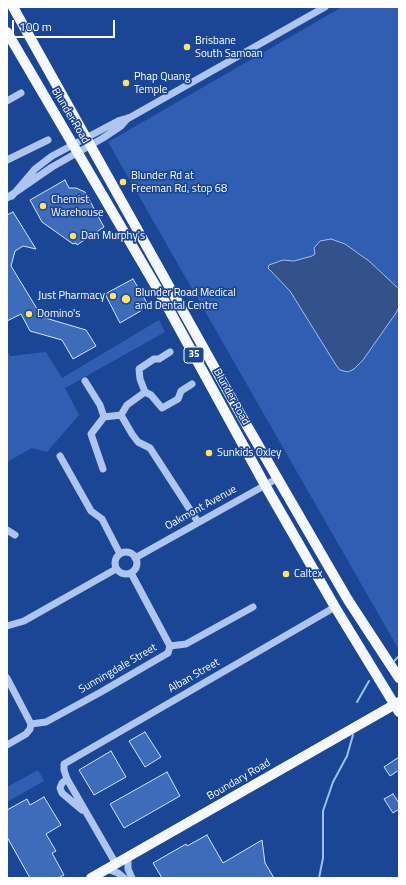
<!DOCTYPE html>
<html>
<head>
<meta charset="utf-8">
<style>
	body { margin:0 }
	#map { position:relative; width:406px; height:885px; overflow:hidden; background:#1b4695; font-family:"Titillium Web",sans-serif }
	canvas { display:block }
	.frame { position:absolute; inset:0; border:8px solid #fff; pointer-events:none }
	.scale { position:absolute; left:12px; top:20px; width:103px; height:18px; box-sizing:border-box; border:2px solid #fff; border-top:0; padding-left:5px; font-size:12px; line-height:14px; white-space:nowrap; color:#fff; -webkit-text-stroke:3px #1b4695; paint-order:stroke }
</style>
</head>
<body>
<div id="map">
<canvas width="406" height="885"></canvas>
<div class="frame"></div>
<div class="scale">100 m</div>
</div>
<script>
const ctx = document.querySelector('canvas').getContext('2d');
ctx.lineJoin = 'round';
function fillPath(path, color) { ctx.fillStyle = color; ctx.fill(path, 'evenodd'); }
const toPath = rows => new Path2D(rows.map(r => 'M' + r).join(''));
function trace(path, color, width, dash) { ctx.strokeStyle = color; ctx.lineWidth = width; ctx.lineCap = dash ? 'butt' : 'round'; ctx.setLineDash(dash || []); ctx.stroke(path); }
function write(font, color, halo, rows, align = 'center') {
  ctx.font = font + ' "Titillium Web",sans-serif'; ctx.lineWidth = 3.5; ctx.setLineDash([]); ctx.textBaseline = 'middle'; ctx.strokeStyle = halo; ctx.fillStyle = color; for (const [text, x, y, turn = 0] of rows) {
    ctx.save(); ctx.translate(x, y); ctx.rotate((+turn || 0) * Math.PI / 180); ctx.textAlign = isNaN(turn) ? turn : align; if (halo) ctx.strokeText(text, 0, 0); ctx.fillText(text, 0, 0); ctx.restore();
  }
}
const green = toPath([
	[342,7,399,7,399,650,108,142],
	[159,320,165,332,65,388,79,415,47,452,32,448,7,462,7,351,10,356,46,352,62,378],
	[38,770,44,781,7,802,7,787]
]);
const water = toPath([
	[331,239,345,244,369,261,399,289,399,307,396,313,363,360,354,369,348,372,340,370,336,365,290,291,268,268,269,265,283,260,294,261,312,256,315,254,314,248,320,241,331,239]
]);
const stream = toPath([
	[394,661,399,656],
	[357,702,369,681],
	[319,878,323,858,323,811,333,782,347,756,353,735]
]);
const building = toPath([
	[65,180,69,188,76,188,85,192,104,227,77,245,76,243,73,244,42,222,30,200,65,180],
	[13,212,36,249,23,246,15,251,11,266,42,317,86,330,96,346,73,359,62,340,30,331,21,314,7,321,7,215,13,212],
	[133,279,147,303,144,309,120,323,105,294,133,279],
	[145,732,161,757,145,767,129,741,145,732],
	[111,751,126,777,94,795,79,770,111,751],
	[399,757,399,770,390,776,384,767,399,757],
	[167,772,180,796,124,828,110,804,167,772],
	[393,794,399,803,399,809,393,813,384,799,393,794],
	[44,797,61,825,46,834,56,851,52,853,64,875,58,878,30,878,7,837,7,810,27,799,30,805,44,797],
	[207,835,223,863,262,840,265,863,274,878,162,878,153,863,186,844,187,846,207,835]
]);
const minor = toPath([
	[7,101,21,93],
	[7,160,48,140],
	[12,196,35,169,52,156,118,121,129,118,325,7],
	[7,198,52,167,103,138,121,126,128,118],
	[170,352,159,359,154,359,139,369,140,379,145,392,151,395,162,408,178,399,181,391,192,384],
	[85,381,100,405,104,417,91,434,103,469],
	[121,415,132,434,138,442,150,448,198,522],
	[104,417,121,415,127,405,145,392],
	[60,456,91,511,102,519,120,554],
	[7,530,15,535],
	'115 563a11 11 0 1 1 22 0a11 11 0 1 1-22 0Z',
	[135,558,278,478],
	[131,573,170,646],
	[7,626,24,621,116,569],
	[170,646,186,644,253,607],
	[7,678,31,724,30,729,26,734,7,745],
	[31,724,46,722,101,692,168,653,170,646],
	[67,779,62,783,60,788,62,793,82,810],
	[128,857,128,869,132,878],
	[116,864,67,779,64,770,64,764,335,607],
	[107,869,118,873,124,878]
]);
const major = toPath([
	[13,7,246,424,348,600,399,678],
	[7,32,161,295,265,485,335,607,399,712],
	[91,878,399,702]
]);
const markers = [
	[187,47,4,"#ffe16b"],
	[126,83,4,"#ffe16b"],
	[123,182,4,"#ffe16b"],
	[43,206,4,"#ffe16b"],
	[73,236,4,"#ffe16b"],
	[113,296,4,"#ffe16b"],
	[126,299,5,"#ffe16b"],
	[29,314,4,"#ffe16b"],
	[209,453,4,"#ffe16b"],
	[286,574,4,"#ffe16b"]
];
const shields = [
	[194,355,20]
];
const shieldNames = [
	["35",194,355]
];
const poiNames = [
	["Brisbane",195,41],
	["South Samoan",195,54],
	["Phap Quang",134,77],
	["Temple",134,90],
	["Blunder Rd at",131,176],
	["Freeman Rd, stop 68",131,189],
	["Chemist",51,200],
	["Warehouse",51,213],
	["Dan Murphy's",81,236],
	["Blunder Road Medical",135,293],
	["and Dental Centre",135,306],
	["Just Pharmacy",105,296,"right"],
	["Domino's",37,314],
	["Sunkids Oxley",217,453],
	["Caltex",294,574]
];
const streetNames = [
	["Blunder Road",70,116,59],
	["Blunder Road",231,397,61],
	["Oakmont Avenue",201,508,-29],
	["Sunningdale Street",118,669,-30],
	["Alban Street",194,676,-30],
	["Boundary Road",239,780,-30]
];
fillPath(green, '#2f5eb3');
fillPath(water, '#33528c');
trace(water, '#a0bff1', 1);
trace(stream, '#a0bff1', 2);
fillPath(building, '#3f6cba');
trace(building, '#d4e2fb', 1);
trace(minor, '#adc5ef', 7);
trace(major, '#f5f8ff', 10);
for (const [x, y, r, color] of markers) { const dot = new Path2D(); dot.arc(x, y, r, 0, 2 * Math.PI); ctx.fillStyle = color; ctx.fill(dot); trace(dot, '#1b4695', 1.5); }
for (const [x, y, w] of shields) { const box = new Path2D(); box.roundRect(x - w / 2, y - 8, w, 16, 3); ctx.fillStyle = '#1b4695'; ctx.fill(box); trace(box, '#fff', 1); }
write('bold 10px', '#fff', null, shieldNames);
write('11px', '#fff', '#1b4695', poiNames, 'left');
write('11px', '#fff', '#1b4695', streetNames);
</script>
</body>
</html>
